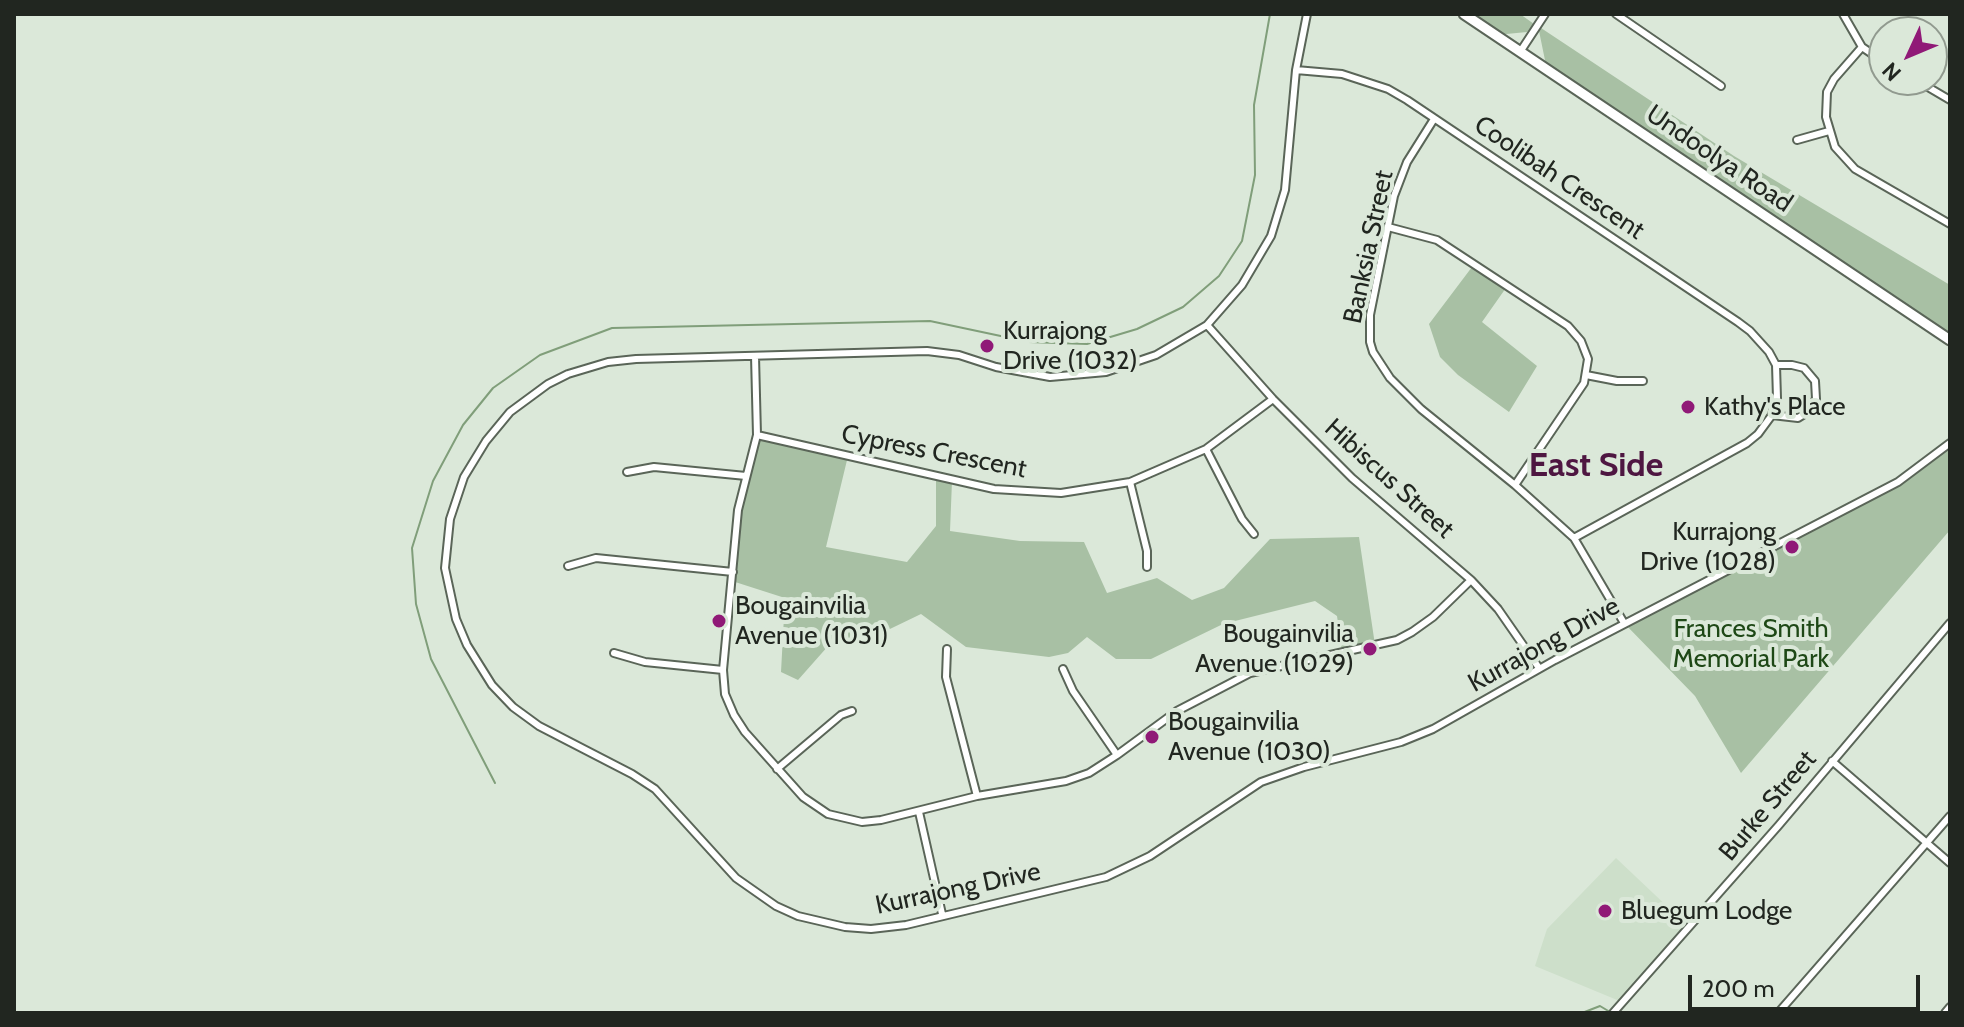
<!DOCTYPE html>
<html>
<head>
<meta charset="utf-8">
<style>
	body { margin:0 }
	#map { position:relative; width:1964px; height:1027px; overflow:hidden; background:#dbe8d9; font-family:Cabin,sans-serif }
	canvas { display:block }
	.frame { position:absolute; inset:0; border:16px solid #212620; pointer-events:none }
	.north { position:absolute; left:1868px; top:16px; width:80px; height:80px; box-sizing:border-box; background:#dbe8d9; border:2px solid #919a8f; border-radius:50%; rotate:226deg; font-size:22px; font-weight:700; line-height:32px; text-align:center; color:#212620 }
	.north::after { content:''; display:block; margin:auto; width:28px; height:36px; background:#901977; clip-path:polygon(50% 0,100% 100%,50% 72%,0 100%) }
	.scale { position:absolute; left:1688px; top:975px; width:232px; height:36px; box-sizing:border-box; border:4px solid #212620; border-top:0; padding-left:10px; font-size:24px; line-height:28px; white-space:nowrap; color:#212620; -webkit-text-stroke:6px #dbe8d9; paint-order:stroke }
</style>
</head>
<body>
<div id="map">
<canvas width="1964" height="1027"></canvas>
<div class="frame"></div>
<div class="north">N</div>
<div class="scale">200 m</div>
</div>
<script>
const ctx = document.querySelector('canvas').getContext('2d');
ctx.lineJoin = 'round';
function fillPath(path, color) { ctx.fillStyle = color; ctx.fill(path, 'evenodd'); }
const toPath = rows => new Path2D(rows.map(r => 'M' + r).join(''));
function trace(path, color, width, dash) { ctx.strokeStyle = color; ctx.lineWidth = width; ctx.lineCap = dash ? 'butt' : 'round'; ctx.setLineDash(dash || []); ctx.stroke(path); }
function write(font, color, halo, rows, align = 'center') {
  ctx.font = font + ' Cabin,sans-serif'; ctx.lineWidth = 8; ctx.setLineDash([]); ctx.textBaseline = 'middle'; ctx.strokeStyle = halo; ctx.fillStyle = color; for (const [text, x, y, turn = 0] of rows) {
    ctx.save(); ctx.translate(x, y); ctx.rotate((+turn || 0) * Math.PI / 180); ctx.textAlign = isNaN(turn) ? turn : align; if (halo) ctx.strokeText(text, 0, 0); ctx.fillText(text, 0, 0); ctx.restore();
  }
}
const built = toPath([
	[1616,858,1690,928,1622,1002,1535,966,1547,929]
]);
const green = toPath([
	[1464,14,1520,14,1534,24,1527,32,1496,35],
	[1538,26,1734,156,1950,285,1950,339,1547,70],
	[1475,263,1508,285,1482,322,1537,366,1509,412,1458,375,1440,357,1429,324],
	[757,435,848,456,826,547,907,562,936,526,936,477,952,481,950,531,1020,541,1084,542,1107,593,1157,578,1192,600,1224,588,1270,539,1359,537,1375,645,1342,652,1337,616,1315,601,1223,624,1151,659,1116,659,1087,637,1068,653,1049,657,966,647,921,614,865,641,829,645,798,680,781,672,785,598,732,581,738,510],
	[1950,443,1950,530,1741,773,1695,696,1624,623,1898,482]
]);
const stream = toPath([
	[495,783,431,659,416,604,412,548,433,481,463,425,493,388,540,355,612,328,930,321,1029,342,1087,344,1137,329,1183,307,1219,276,1242,241,1255,175,1254,105,1270,14],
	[1582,1013,1600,1006,1610,1012]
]);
const street = toPath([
	[1307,14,1296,70,1285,190,1271,236,1242,285,1207,325,1156,355,1106,372,1050,377,996,367,959,355,927,351,636,359,608,362,568,374,548,384,510,412,486,441,464,477,450,519,445,568,456,619,467,645,492,685,513,707,539,726,632,774,655,789,736,878,776,906,798,916,845,927,871,929,906,925,1106,877,1150,856,1261,782,1304,767,1401,742,1433,729,1555,660,1898,482,1950,443],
	[1616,14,1721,86],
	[1843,14,1862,47,1884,62],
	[1862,47,1834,79,1827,92,1826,117,1835,147,1855,169,1950,224],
	[1520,52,1545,14],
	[1296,70,1342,74,1388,89,1407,100,1738,322,1750,331,1769,352,1776,365,1777,398,1772,415,1758,434,1747,443,1574,538],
	[1916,80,1950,100],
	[1434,119,1407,162,1394,196,1370,315,1370,342,1373,352,1390,378,1421,409,1515,485,1574,538,1624,623],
	[1797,140,1829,131],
	[1388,227,1437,240,1568,326,1581,341,1588,359,1584,383,1515,485],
	[1207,325,1273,399,1352,478,1471,580,1498,609,1539,668],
	[755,356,757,435,738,510,723,670,725,694,734,715,745,732,803,797,828,814,862,822,881,820,977,796,1066,781,1089,773,1117,755,1177,711,1250,673,1397,640,1412,632,1433,617,1471,580],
	[1586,375,1617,381,1643,381],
	[1772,415,1798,418,1806,413,1816,399,1815,381,1804,368,1792,365,1776,365],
	[757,435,994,489,1061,493,1130,482,1206,449,1273,399],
	[1206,449,1242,519,1254,534],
	[627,472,654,467,746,476],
	[1130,482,1147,551,1147,567],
	[568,566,596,558,733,572],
	[947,649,946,677,977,796],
	[614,653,645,662,723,670],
	[1063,669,1073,691,1117,755],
	[1832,761,1950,863],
	[777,769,841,715,852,711],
	[919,812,942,914],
	[1613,1013,1779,825,1950,623],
	[1778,1013,1950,816],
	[1945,1013,1950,1007]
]);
const secondary = toPath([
	[1464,14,1950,340]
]);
const markers = [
	[987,346,8,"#901977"],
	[1688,407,8,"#901977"],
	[1792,547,8,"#901977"],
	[719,621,8,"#901977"],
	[1370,649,8,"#901977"],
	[1152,737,8,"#901977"],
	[1605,911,8,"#901977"]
];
const streetNames = [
	["Undoolya Road",1719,159,34],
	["Coolibah Crescent",1559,178,34],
	["Banksia Street",1369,247,-78],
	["Cypress Crescent",934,452,11],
	["Hibiscus Street",1389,479,42],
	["Kurrajong Drive",1544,645,-29],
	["Burke Street",1768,806,-50],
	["Kurrajong Drive",958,889,-12]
];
const poiNames = [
	["Kurrajong",1003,331],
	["Drive (1032)",1003,361],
	["Kathy's Place",1704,407],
	["Kurrajong",1776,532,"right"],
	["Drive (1028)",1776,562,"right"],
	["Bougainvilia",735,606],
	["Avenue (1031)",735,636],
	["Bougainvilia",1354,634,"right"],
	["Avenue (1029)",1354,664,"right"],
	["Bougainvilia",1168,722],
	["Avenue (1030)",1168,752],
	["Bluegum Lodge",1621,911]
];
const parkNames = [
	["Frances Smith",1751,629],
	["Memorial Park",1751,659]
];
const districtNames = [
	["East Side",1596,466]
];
fillPath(built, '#cddfca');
fillPath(green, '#a8c0a4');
trace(stream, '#809e7a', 2);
trace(street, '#5a6558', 10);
trace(secondary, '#5a6558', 13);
trace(street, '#fff', 6);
trace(secondary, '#fff', 9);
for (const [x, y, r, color] of markers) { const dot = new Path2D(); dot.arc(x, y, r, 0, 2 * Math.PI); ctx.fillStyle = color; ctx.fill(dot); trace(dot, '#dbe8d9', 3); }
write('26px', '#212620', '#dbe8d9', streetNames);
write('26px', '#212620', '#dbe8d9', poiNames, 'left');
write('26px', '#1e4816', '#dbe8d9', parkNames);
write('bold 34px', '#4e1641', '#dbe8d9', districtNames);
</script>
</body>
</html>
